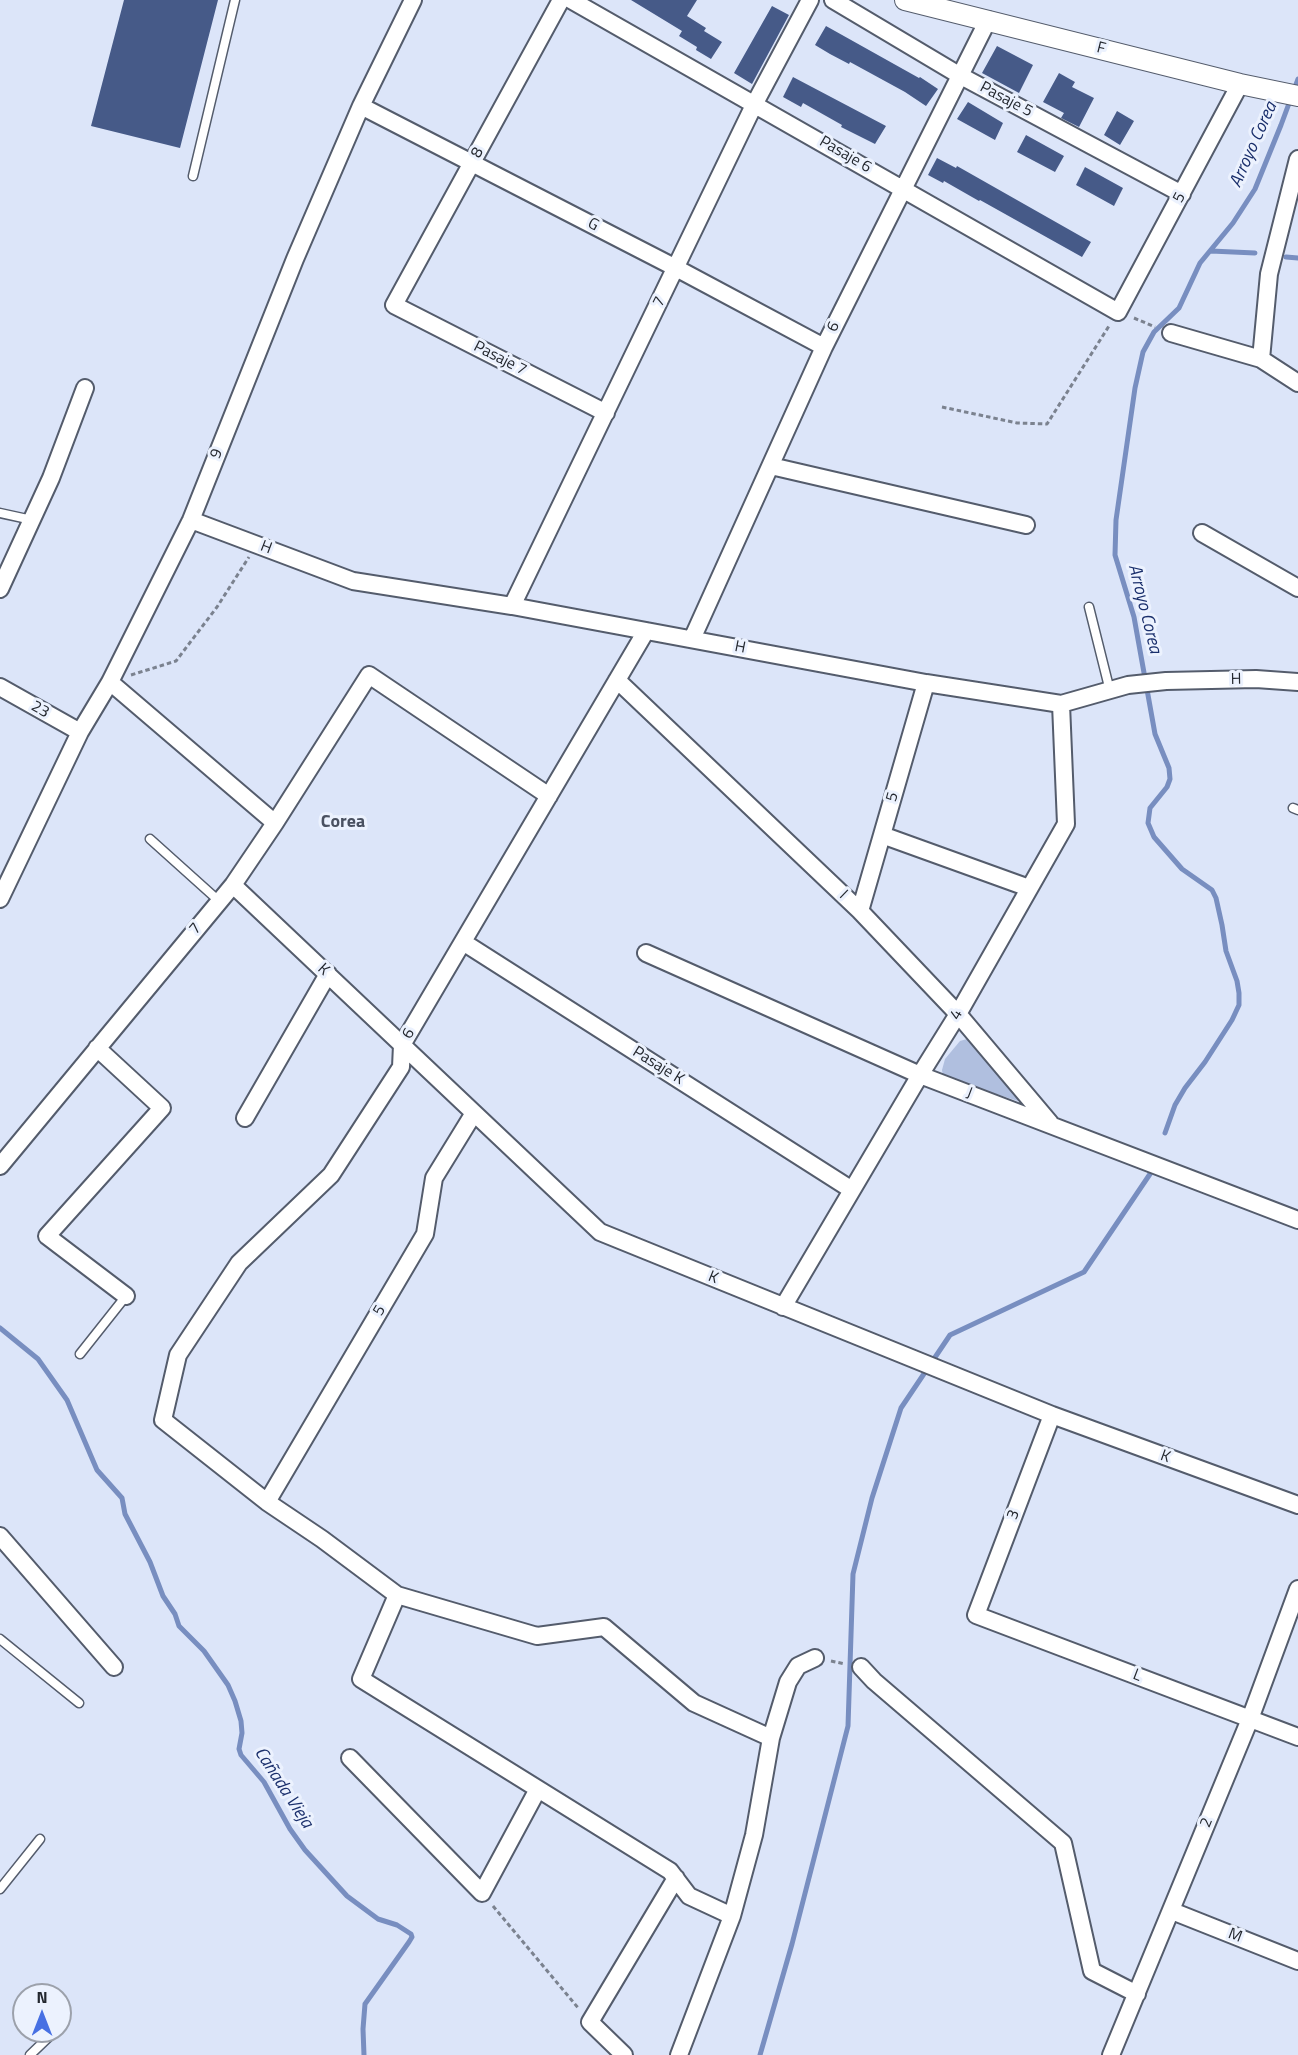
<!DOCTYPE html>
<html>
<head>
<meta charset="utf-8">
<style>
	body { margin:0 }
	#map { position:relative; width:1298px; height:2055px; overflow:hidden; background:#dce5f9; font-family:"Titillium Web",sans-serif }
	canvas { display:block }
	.north { position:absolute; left:12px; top:1983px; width:60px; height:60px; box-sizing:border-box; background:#ecf2fe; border:2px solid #9ca1ab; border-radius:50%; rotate:0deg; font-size:16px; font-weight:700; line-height:24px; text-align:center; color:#24282f }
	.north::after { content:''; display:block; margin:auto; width:21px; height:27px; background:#4770e3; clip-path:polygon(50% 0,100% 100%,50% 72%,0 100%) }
</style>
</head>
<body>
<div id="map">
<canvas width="1298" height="2055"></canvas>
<div class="north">N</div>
</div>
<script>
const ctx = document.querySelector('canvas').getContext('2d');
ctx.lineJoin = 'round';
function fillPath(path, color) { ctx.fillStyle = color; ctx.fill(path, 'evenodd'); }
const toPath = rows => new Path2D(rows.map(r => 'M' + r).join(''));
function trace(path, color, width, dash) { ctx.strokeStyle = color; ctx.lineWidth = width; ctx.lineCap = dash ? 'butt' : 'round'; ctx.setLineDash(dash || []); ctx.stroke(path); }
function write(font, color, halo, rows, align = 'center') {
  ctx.font = font + ' "Titillium Web",sans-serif'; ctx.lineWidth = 6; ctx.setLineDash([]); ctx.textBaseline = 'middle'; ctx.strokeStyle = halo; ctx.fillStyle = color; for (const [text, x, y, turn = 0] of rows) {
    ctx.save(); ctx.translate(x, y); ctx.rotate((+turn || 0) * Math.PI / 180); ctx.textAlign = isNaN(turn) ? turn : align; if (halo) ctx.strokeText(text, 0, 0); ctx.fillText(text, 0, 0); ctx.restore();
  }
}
const green = toPath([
	[967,1039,973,1042,1021,1102,943,1077,942,1070,945,1059,960,1041]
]);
const stream = toPath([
	[1211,251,1255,253],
	[1286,257,1298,258],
	[1165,1133,1175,1105,1185,1088,1205,1062,1232,1020,1239,1005,1239,993,1237,981,1226,951,1222,925,1216,898,1212,890,1182,869,1154,837,1148,823,1150,808,1167,787,1170,779,1169,768,1155,734,1134,617,1115,555,1116,520,1135,388,1143,352,1154,332,1179,308,1200,263,1233,223,1255,189,1281,125,1298,79],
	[0,1328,38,1359,67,1400,97,1470,122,1498,125,1514,150,1562,163,1596,175,1614,179,1626,204,1651,228,1685,235,1701,241,1721,242,1733,239,1749,241,1755,264,1782,290,1829,305,1850,347,1896,378,1919,397,1925,411,1934,412,1937,409,1942,365,2004,363,2029,364,2055],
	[760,2055,792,1944,848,1726,853,1574,872,1498,901,1408,950,1335,1084,1272,1150,1174]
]);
const building = toPath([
	[124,0,218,0,180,148,91,126],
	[631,0,697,0,687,16,706,28,704,31,722,42,711,59,696,50,697,47,679,36,682,31],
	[772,6,789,15,752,84,734,73],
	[826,26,919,78,920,77,938,89,926,106,905,92,850,62,849,64,830,54,815,45],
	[997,46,1033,65,1019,93,982,73],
	[1059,73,1075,82,1072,87,1094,98,1079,127,1061,118,1064,113,1043,102],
	[793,77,886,126,875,144,841,127,842,125,803,103,801,107,783,97],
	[968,102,1003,123,995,140,957,119],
	[1117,111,1134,121,1120,145,1104,135],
	[1026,135,1064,156,1055,172,1017,152],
	[937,158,956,168,957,166,1091,242,1082,257,980,200,979,201,944,181,943,183,928,175],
	[1085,167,1123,188,1114,206,1076,185]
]);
const path = toPath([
	[1134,318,1155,327],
	[942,407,1017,423,1047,424,1109,326],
	[131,675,176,661,217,607,249,557],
	[831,1661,845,1664],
	[493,1906,579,2009]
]);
const service = toPath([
	[193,176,235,0],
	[0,513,32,520],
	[1089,607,1110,691],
	[1293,808,1298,810],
	[150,839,219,901],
	[80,1354,126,1296],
	[0,1639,79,1703],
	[0,1889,40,1839],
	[60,2026,61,2025],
	[30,2055,55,2031]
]);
const minor = toPath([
	[561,0,394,305,606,413],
	[571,0,1118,312,1240,84],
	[833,0,959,75,1182,194],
	[361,106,676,268,824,347],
	[1171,333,1261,359,1298,383],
	[1261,359,1269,274,1298,159],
	[771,466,1026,525],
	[191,520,353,581,512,606,926,683,1061,704,1128,685,1166,681,1256,679,1298,682],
	[1202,533,1298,588],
	[0,589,51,478,85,388],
	[512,606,755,103,810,0],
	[646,631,402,1045,401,1067,331,1175,239,1263,178,1355,163,1420,267,1502,322,1539,397,1595,537,1636,604,1627,694,1703,771,1738,788,1682,798,1666,815,1658],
	[692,639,824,347,988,20],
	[617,680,860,911,958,1014,1050,1123],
	[110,682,275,823],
	[0,687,80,732],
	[882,835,1029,888],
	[233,885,600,1232,1052,1415,1298,1505],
	[0,899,80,732,110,682,191,520,295,259,361,106,413,0],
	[860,911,926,683],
	[463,942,852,1190],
	[646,953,920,1075,1298,1220],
	[97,1048,162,1108,47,1236,126,1296],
	[245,1118,328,974],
	[0,1166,233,885,275,823,369,675,549,796],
	[783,1307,920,1075,958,1014,1066,824,1061,704],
	[1052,1415,976,1615,1298,1737],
	[267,1502,425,1234,434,1178,474,1113],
	[0,1536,114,1667],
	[397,1595,361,1679,670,1871,689,1896,732,1916],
	[861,1667,874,1681,1063,1843,1092,1971,1137,1994],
	[350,1758,482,1893,538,1789],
	[1172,1911,1298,1961],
	[624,2055,590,2022,676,1878],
	[679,2055,732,1916,754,1835,771,1738],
	[1111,2055,1250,1719,1298,1589]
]);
const tertiary = toPath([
	[905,0,1240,84,1298,96]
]);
const streetNames = [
	["F",1101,49,14],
	["Pasaje 5",1006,100,28],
	["8",478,153,-62],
	["Pasaje 6",845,155,30],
	["5",1180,198,-62],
	["G",593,225,28],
	["7",660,302,-64],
	["6",834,327,-64],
	["Pasaje 7",500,359,27],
	["9",217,454,-68],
	["H",266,548,21],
	["H",740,648,11],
	["H",1236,680,-1],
	["23",40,710,29],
	["5",893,797,-74],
	["I",843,895,44],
	["7",196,929,-50],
	["K",323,970,43],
	["4",957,1015,-59],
	["6",409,1034,-60],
	["Pasaje K",658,1066,32],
	["J",969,1094,21],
	["K",713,1278,22],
	["5",380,1311,-59],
	["K",1165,1457,20],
	["3",1014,1515,-69],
	["L",1137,1676,21],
	["2",1207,1823,-68],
	["M",1235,1936,21]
];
const waterNames = [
	["Arroyo Corea",1254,145,-66],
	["Arroyo Corea",1144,609,76],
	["Cañada Vieja",283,1788,57]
];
const neighbourhoodNames = [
	["Corea",343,823]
];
fillPath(green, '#b0bfdf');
trace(stream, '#788ec0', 5);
fillPath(building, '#465a88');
trace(service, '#545c6c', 11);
trace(minor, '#545c6c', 20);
trace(tertiary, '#545c6c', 22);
trace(path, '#7b828f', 3, [4.5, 3]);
trace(service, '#fff', 8);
trace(minor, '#fff', 16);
trace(tertiary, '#fff', 20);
write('16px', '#24282f', '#ecf2fe', streetNames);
write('italic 18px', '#1a2f6c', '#ecf2fe', waterNames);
write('bold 18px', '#4a5161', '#ecf2fe', neighbourhoodNames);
</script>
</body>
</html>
